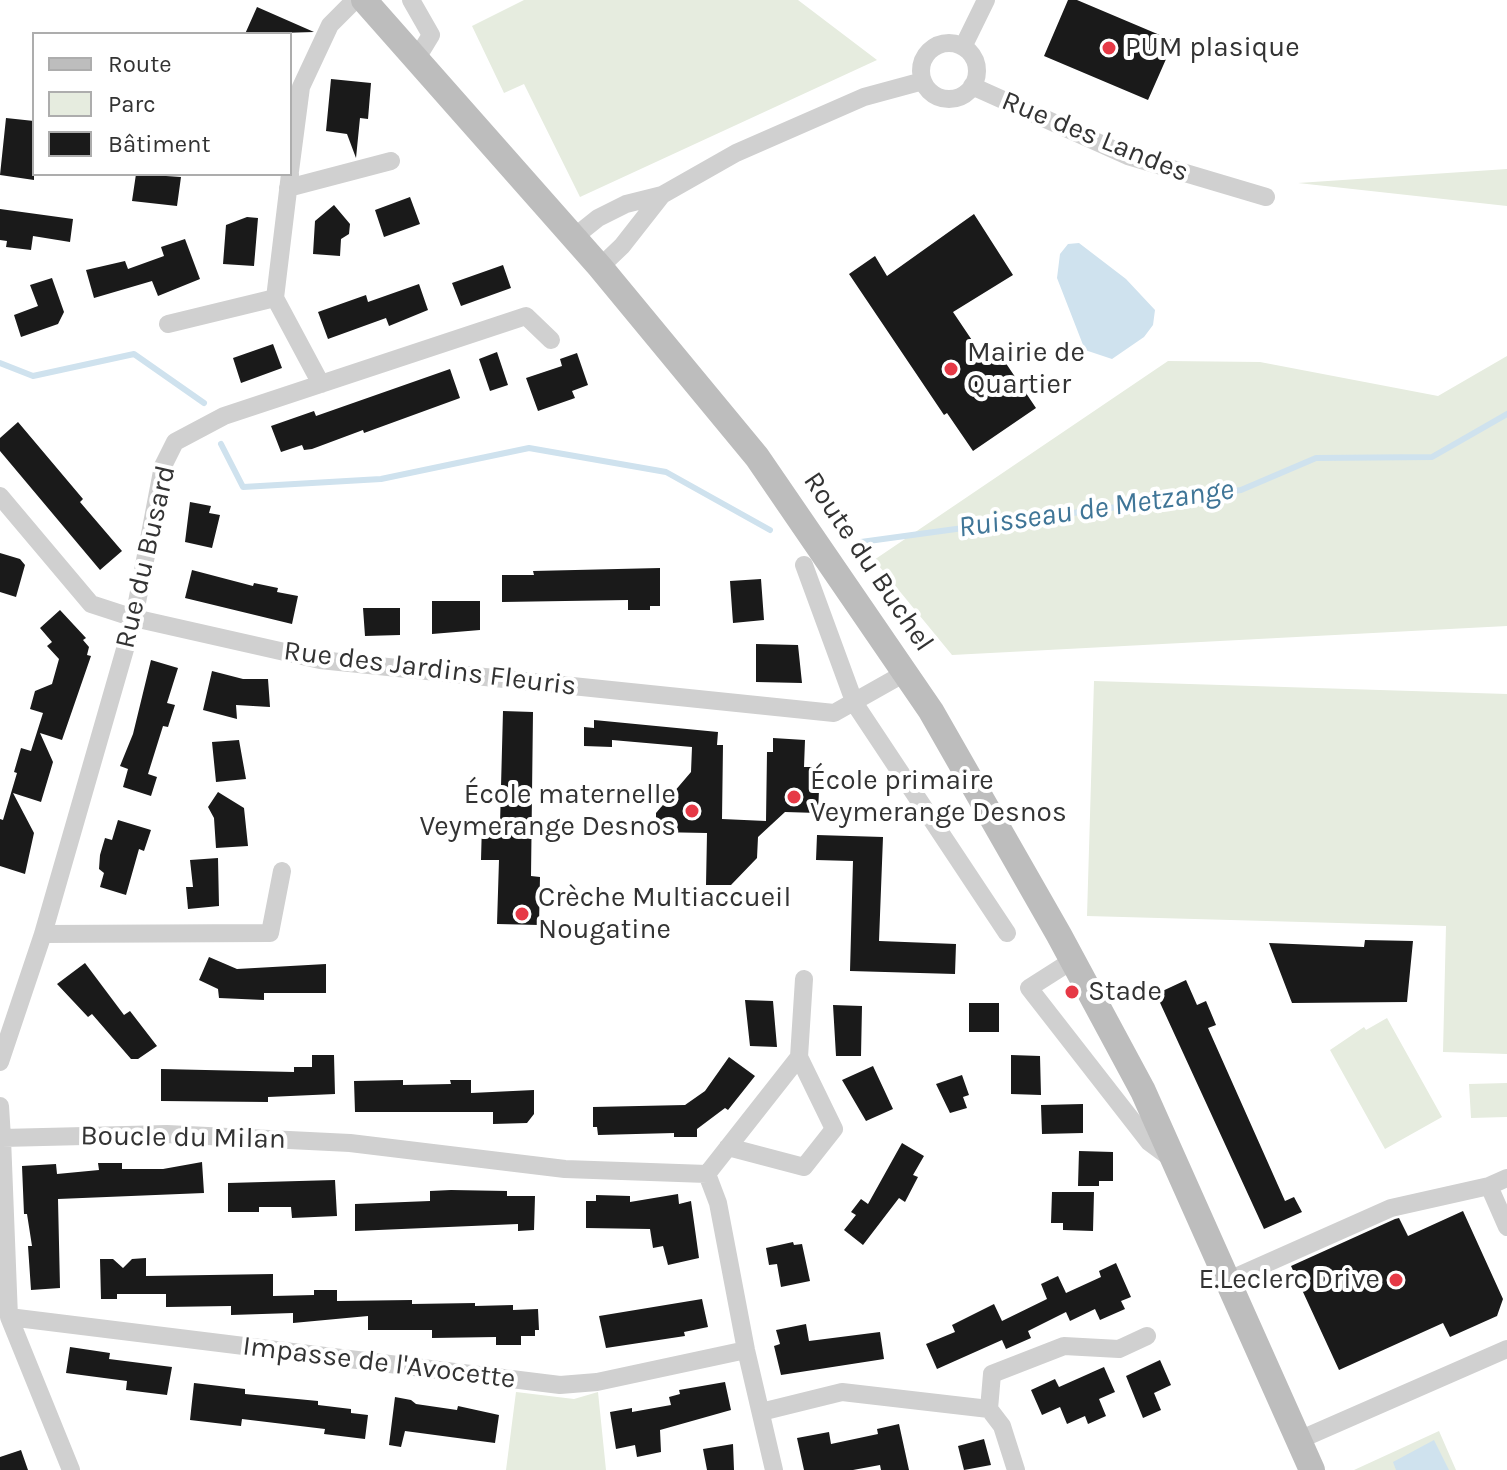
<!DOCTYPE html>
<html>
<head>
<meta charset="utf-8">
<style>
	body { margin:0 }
	#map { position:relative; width:1507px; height:1470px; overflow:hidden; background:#fff; font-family:Karla,sans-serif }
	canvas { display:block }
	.legend { position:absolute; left:32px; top:32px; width:260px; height:144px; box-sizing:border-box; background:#fff; border:2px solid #adadad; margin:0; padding:10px 14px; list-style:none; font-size:24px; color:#333 }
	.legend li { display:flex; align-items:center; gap:16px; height:40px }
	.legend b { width:40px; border:2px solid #adadad }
</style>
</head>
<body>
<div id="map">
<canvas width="1507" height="1470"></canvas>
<ul class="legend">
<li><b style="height:10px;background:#bdbdbd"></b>Route</li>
<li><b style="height:22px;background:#e6ecdf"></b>Parc</li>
<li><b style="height:22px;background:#1a1a1a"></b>Bâtiment</li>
</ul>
</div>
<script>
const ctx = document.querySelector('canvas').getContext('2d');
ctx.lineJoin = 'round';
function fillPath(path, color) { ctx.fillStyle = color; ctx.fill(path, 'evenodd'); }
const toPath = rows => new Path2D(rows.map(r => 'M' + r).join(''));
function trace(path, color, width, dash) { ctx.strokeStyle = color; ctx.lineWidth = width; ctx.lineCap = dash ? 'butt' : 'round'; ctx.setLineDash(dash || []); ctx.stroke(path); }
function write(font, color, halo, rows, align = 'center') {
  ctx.font = font + ' Karla,sans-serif'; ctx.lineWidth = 8; ctx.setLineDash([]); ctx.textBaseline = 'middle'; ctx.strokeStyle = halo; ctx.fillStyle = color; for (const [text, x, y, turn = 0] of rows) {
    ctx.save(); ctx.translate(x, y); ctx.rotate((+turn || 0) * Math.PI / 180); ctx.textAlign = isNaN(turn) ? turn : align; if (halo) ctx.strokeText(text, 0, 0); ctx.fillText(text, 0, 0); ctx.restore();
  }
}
const green = toPath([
	[524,0,798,0,877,60,580,197,524,84,504,93,472,26],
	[1507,169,1507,206,1298,183],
	[1507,356,1507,626,952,655,874,560,1168,361,1260,362,1438,396],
	[1094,681,1507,694,1507,1054,1443,1052,1446,926,1087,916],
	[1387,1018,1442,1117,1385,1149,1330,1050,1364,1027,1366,1030],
	[1507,1083,1507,1117,1471,1118,1469,1084],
	[516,1392,574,1399,598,1392,606,1470,506,1470],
	[1439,1431,1456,1470,1354,1470]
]);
const water = toPath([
	[1079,243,1126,279,1155,310,1153,325,1144,337,1112,359,1085,350,1057,278,1060,254,1068,244],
	[1434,1440,1449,1470,1396,1470,1393,1462]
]);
const stream = toPath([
	[0,363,33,376,134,354,204,403],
	[221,444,243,487,381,479,529,448,666,472,770,530],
	[861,542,1241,490,1316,458,1432,457,1507,414]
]);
const building = toPath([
	[1068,0,1077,0,1174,41,1148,100,1044,56],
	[257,7,314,32,245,34],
	[331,79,371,83,368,119,360,118,356,158,347,134,326,131],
	[6,118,34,121,34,180,0,175],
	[136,174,181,177,177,206,132,201],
	[410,197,420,224,384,237,375,210],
	[334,205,350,224,349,234,341,239,340,256,313,254,315,221],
	[0,209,73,219,70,242,33,236,31,250,6,247,7,241,0,240],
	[974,214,1013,275,953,312,986,361,999,353,1036,408,973,451,947,413,944,415,849,274,875,256,887,276],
	[247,217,258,218,254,266,223,264,226,225],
	[185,239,200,279,158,296,152,281,94,298,86,270,125,261,128,269,164,256,161,247],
	[503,265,511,288,461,306,452,283],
	[52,278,64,312,58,324,21,337,14,315,38,306,30,285],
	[419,284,428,310,389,326,386,318,328,339,318,312,366,295,368,302],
	[273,344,282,368,241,383,233,358],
	[497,352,508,385,490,391,479,359],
	[577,353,588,385,572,391,575,398,538,411,526,378,562,366,560,359],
	[450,369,460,398,364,433,363,430,312,449,304,450,302,445,281,452,271,426,314,411,316,416],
	[18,422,83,499,80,502,122,551,100,570,0,451,0,438],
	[190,502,211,506,209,513,220,515,212,548,185,542],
	[0,553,20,559,25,565,16,597,0,592],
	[660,568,660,606,650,606,650,610,628,610,628,600,502,602,502,575,534,575,533,571],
	[192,570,253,586,254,583,278,588,277,592,298,596,292,624,185,598],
	[761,579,764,620,733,623,730,581],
	[432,601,480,601,480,630,432,634],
	[363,608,400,608,400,635,365,636],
	[60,610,86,638,83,640,89,647,87,655,91,656,62,740,40,733,53,762,41,802,13,793,34,833,25,874,0,866,0,819,3,820,17,773,14,772,21,748,31,751,43,713,30,709,35,691,52,684,59,659,47,646,52,642,40,628],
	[756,644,798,645,802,683,756,682],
	[151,660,178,668,167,703,175,705,168,727,163,726,148,774,157,777,151,796,123,787,128,769,120,766,133,734],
	[212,671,243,679,268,679,270,707,236,705,237,719,203,710],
	[503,711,533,712,531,876,540,877,539,925,497,924,499,860,481,860,482,823,500,824],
	[594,720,718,732,717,745,723,745,722,819,766,821,767,752,773,752,773,738,805,740,804,767,820,767,818,813,785,812,758,837,757,858,731,885,706,885,707,833,656,832,656,813,691,772,692,747,612,740,612,747,584,746,584,727,594,728],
	[239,740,246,779,216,782,212,742],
	[218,792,244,808,248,846,216,848,214,818,208,807],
	[118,820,151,830,144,851,139,849,126,895,100,887,104,873,99,869,100,855,105,838,112,840],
	[817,835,883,837,879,941,956,944,955,974,850,971,853,861,816,860],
	[218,858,219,906,188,909,186,887,193,887,190,860],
	[1365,940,1413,941,1407,1002,1292,1003,1269,943,1364,947],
	[209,957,237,969,326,964,326,993,264,993,264,1000,219,998,218,989,199,980],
	[85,963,124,1015,130,1011,157,1046,138,1059,131,1059,92,1014,88,1017,57,984],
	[1186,980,1197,1005,1206,1001,1216,1025,1208,1028,1285,1201,1294,1197,1302,1212,1264,1229,1156,994],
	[745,1000,773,1001,777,1047,750,1046],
	[969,1003,999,1003,999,1032,969,1032],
	[833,1005,862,1006,861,1056,836,1056],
	[312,1055,334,1055,335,1094,268,1097,268,1102,161,1101,161,1069,294,1072,294,1067,312,1067],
	[1011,1055,1040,1056,1041,1095,1011,1094],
	[729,1057,755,1076,728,1110,725,1108,697,1129,697,1137,674,1137,674,1133,598,1135,597,1127,593,1127,593,1107,685,1105,705,1091],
	[873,1066,893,1109,866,1121,842,1080],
	[962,1075,969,1095,963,1097,967,1108,950,1113,936,1084],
	[403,1080,403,1085,451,1084,450,1080,471,1080,471,1093,534,1090,534,1114,527,1123,493,1124,493,1112,355,1112,354,1081],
	[1083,1104,1083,1133,1042,1134,1041,1105],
	[902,1143,924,1156,913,1175,918,1177,905,1202,899,1198,863,1245,844,1230,856,1215,851,1212,861,1199,868,1204],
	[1079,1151,1113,1152,1113,1181,1099,1181,1099,1186,1078,1186],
	[202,1162,204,1193,58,1199,60,1288,31,1290,28,1246,32,1246,27,1214,24,1214,22,1166,56,1164,57,1174,99,1170,98,1163,122,1163,122,1169,163,1169],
	[335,1180,337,1216,292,1218,291,1207,259,1207,259,1212,228,1212,228,1183],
	[451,1190,507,1191,507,1196,535,1196,534,1230,518,1231,518,1224,355,1231,355,1204,430,1201,430,1191],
	[1052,1192,1094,1192,1093,1231,1063,1230,1063,1223,1051,1223],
	[678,1194,679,1204,691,1201,699,1258,668,1265,663,1246,653,1248,650,1229,586,1228,586,1201,596,1201,596,1195,630,1196,630,1202],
	[1463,1211,1503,1299,1497,1316,1450,1337,1443,1323,1339,1370,1291,1266,1395,1219,1399,1218,1408,1236],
	[793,1242,794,1245,802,1244,810,1281,781,1287,777,1264,769,1265,766,1248],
	[146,1258,146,1276,273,1274,273,1296,314,1295,314,1290,337,1290,337,1301,412,1300,412,1304,475,1303,475,1306,513,1305,513,1310,538,1309,539,1330,535,1330,535,1336,521,1336,521,1345,496,1345,496,1337,432,1338,432,1330,368,1330,368,1316,293,1323,293,1313,231,1315,231,1306,166,1307,166,1294,117,1294,117,1299,101,1299,100,1259,113,1259,123,1268,132,1259],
	[1116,1263,1131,1297,1121,1301,1125,1309,1100,1320,1095,1309,1070,1321,1066,1312,1028,1331,1031,1338,1006,1349,1002,1340,937,1369,926,1344,955,1332,952,1325,994,1304,1002,1321,1047,1299,1041,1284,1058,1276,1066,1293,1101,1277,1099,1271],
	[702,1299,708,1327,684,1332,685,1336,606,1348,599,1316],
	[806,1324,809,1341,880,1332,884,1359,781,1375,774,1346,780,1344,776,1330],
	[70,1347,110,1353,109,1359,172,1367,167,1395,126,1390,127,1381,66,1373],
	[1160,1360,1171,1385,1154,1393,1161,1410,1143,1418,1126,1376],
	[1104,1367,1115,1392,1099,1399,1106,1416,1088,1424,1085,1416,1067,1424,1060,1407,1042,1415,1031,1390,1055,1379,1059,1387],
	[725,1382,731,1410,660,1430,661,1452,637,1457,635,1445,616,1449,610,1412,632,1408,632,1412,671,1405,669,1397,680,1394,679,1390],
	[194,1383,245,1389,245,1394,318,1401,318,1405,351,1409,351,1413,368,1415,365,1439,324,1434,325,1429,242,1419,241,1426,190,1420],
	[395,1397,411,1400,416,1404,457,1410,458,1406,499,1415,495,1443,405,1431,401,1447,389,1445],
	[899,1424,909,1470,881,1470,880,1465,853,1470,804,1470,797,1438,829,1432,831,1444,878,1434,877,1429],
	[984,1439,991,1465,964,1470,958,1446],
	[733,1444,734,1470,707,1470,703,1449],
	[21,1450,28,1470,0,1470,0,1457]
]);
const minor = toPath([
	[411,0,431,35,417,58],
	'921 71a28 28 0 1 1 56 0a28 28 0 1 1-56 0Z',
	[963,47,986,0],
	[972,86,1128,156,1266,197],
	[290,171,301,87,330,25,355,0],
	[290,174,275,298,321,384],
	[288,188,391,161],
	[573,238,598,218,626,204,662,195,736,153,864,97,923,81],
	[600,267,622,246,662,195],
	[168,324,275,298],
	[0,496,91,604,134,618,320,660,834,713,905,673],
	[804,565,855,704,1007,933],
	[43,934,270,933,282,871],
	[1073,960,1029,988,1149,1142,1172,1159],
	[0,1062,43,934,134,618,163,466,175,442,224,416,526,316,551,340],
	[0,1106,2,1138],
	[728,1147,804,1167,834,1129,799,1057,804,979],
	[707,1174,799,1057],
	[1489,1186,1507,1227],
	[1229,1280,1391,1208,1489,1186,1507,1178],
	[9,1317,560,1385,597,1382,746,1350],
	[761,1412,842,1392,989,1409],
	[1299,1440,1507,1349],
	[71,1470,9,1317,2,1138,167,1134,350,1143,565,1169,707,1174,718,1203,746,1350,774,1470],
	[1016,1470,1002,1426,989,1409,992,1374,1064,1346,1119,1349,1147,1336]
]);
const secondary = toPath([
	[364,0,600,267,757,457,931,711,1059,935,1143,1091,1312,1470]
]);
const markers = [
	[1109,48,8,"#e63946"],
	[951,369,8,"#e63946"],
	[794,797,8,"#e63946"],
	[692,811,8,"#e63946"],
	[522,914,8,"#e63946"],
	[1072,992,8,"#e63946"],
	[1396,1280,8,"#e63946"]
];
const poiNames = [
	["PUM plasique",1125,48],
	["Mairie de",967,353],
	["Quartier",967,385],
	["École primaire",810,781],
	["Veymerange Desnos",810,813],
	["École maternelle",676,795,"right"],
	["Veymerange Desnos",676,827,"right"],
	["Crèche Multiaccueil",538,898],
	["Nougatine",538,930],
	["Stade",1088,992],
	["E.Leclerc Drive",1380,1280,"right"]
];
const streetNames = [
	["Rue des Landes",1095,137,22],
	["Rue du Busard",146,557,-77],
	["Route du Buchel",868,562,56],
	["Rue des Jardins Fleuris",430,669,7],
	["Boucle du Milan",183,1138,1],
	["Impasse de l'Avocette",379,1363,7]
];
const waterNames = [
	["Ruisseau de Metzange",1096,509,-8]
];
fillPath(green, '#e6ecdf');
fillPath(water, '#cfe2ee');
trace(stream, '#cfe2ee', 6);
fillPath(building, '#1a1a1a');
trace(minor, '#d0d0d0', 18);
trace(secondary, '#bdbdbd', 26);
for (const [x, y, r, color] of markers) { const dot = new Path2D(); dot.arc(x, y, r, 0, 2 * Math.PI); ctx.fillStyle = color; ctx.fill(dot); trace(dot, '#fff', 3); }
write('28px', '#333', '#fff', poiNames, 'left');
write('28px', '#333', '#fff', streetNames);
write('italic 30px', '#3f7597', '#fff', waterNames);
</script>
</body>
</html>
